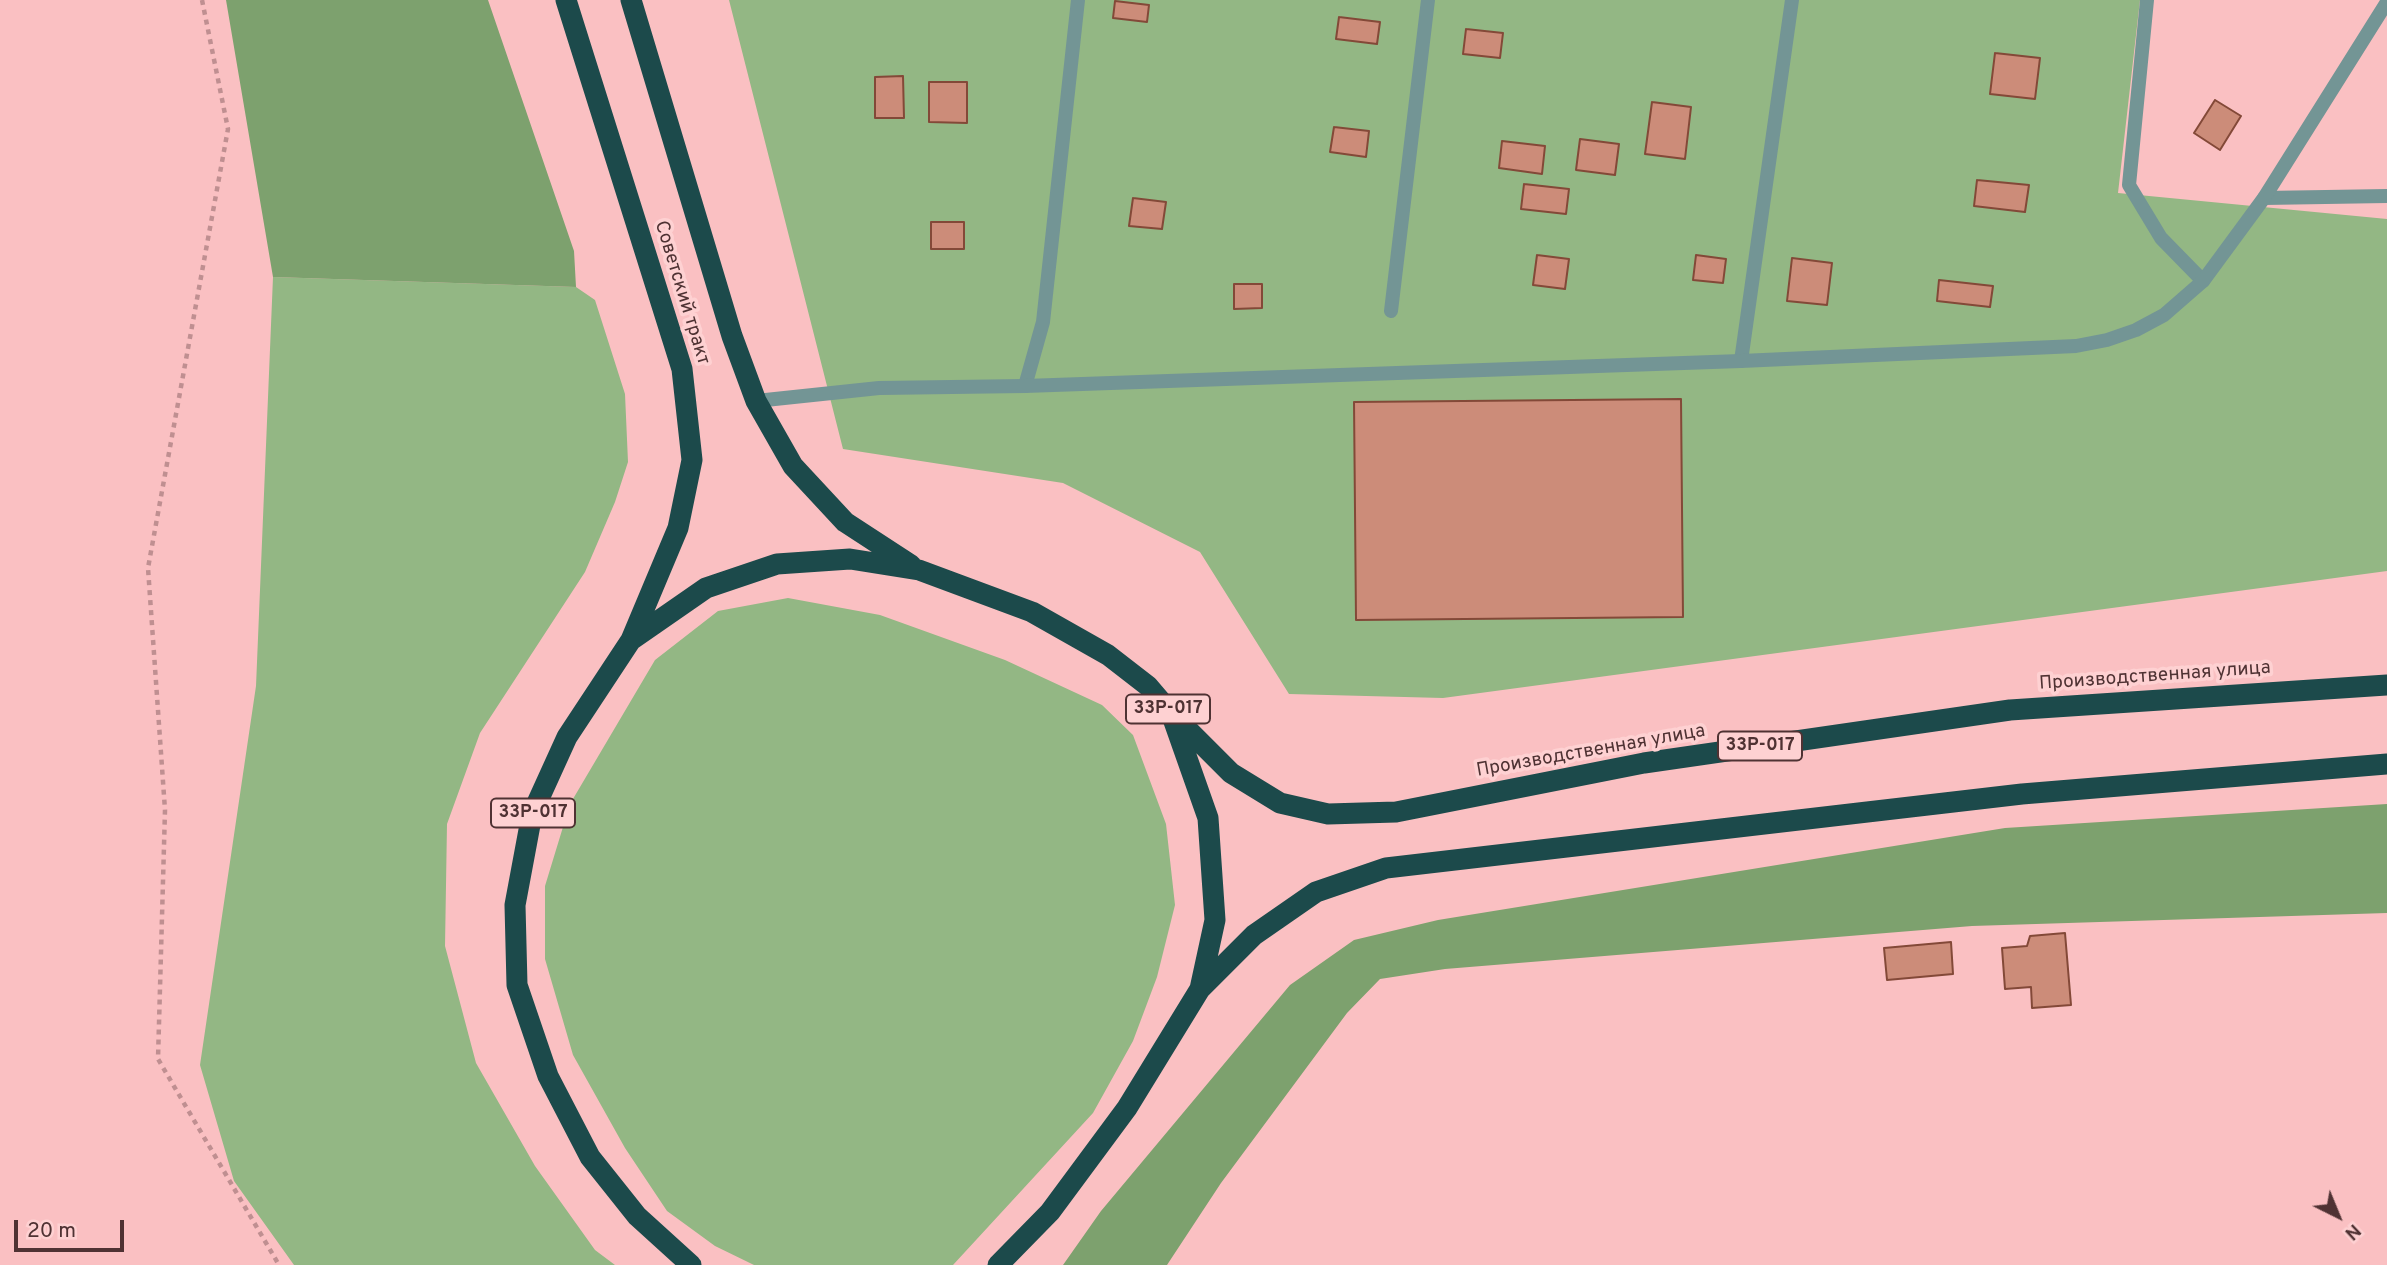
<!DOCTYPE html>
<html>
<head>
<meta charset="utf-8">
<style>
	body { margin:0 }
	#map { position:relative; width:2387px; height:1265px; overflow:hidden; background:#fac0c2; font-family:Overpass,sans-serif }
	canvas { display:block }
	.north { position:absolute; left:2303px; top:1181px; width:70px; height:70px; -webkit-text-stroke:5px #fed1d2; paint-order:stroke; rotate:137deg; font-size:19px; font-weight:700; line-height:28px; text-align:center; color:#4f3233 }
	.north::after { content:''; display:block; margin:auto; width:24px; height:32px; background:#4f3233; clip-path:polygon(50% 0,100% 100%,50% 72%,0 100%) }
	.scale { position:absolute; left:14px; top:1220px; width:110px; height:32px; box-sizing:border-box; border:4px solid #4f3233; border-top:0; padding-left:9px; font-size:21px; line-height:24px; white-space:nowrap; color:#4f3233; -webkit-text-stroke:5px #fed1d2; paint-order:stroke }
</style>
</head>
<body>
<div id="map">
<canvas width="2387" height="1265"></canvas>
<div class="north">N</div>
<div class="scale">20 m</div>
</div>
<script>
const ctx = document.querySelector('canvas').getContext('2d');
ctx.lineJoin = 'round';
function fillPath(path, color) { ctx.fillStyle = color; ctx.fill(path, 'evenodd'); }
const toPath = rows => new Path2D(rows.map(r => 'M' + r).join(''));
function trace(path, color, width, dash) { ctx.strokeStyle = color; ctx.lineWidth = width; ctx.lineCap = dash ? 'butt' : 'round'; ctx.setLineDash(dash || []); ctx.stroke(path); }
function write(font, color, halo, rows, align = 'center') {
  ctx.font = font + ' Overpass,sans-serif'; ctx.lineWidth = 7; ctx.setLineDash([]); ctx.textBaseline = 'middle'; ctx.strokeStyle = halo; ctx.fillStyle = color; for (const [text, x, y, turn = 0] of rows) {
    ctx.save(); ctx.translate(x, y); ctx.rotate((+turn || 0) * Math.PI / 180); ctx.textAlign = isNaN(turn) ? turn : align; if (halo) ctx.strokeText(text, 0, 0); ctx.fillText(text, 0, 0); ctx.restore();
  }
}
const green = toPath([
	[729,0,2140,0,2118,193,2387,219,2387,571,1443,698,1289,694,1200,552,1063,483,843,449],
	[273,277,576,287,595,300,625,394,628,462,615,502,585,572,480,733,447,824,445,946,476,1063,535,1166,595,1250,615,1265,294,1265,234,1181,200,1065,256,686],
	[788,598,880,615,1005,660,1102,705,1133,735,1166,824,1175,905,1157,977,1133,1041,1093,1113,953,1265,754,1265,715,1246,667,1211,625,1148,573,1055,545,959,545,886,570,804,655,660,718,611]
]);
const forest = toPath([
	[226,0,488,0,574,251,576,287,273,277],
	[2387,804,2387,913,1972,926,1445,969,1380,979,1347,1013,1221,1183,1167,1265,1063,1265,1101,1211,1290,985,1354,940,1438,920,2005,828]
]);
const building = toPath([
	[1115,1,1149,5,1147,22,1113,18,1115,1],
	[1339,17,1380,22,1377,44,1336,39,1339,17],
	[1466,29,1503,33,1500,58,1463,54,1466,29],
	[1995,53,2040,58,2035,99,1990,94,1995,53],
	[903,76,904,118,875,118,875,77,903,76],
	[929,82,967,82,967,123,929,122,929,82],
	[2215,100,2241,116,2220,150,2194,133,2215,100],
	[1652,102,1691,107,1685,159,1645,154,1652,102],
	[1334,127,1369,131,1366,157,1330,152,1334,127],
	[1580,139,1619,144,1615,175,1576,170,1580,139],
	[1502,141,1545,146,1542,174,1499,168,1502,141],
	[1977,180,2029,185,2025,212,1974,206,1977,180],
	[1524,184,1569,189,1566,214,1521,209,1524,184],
	[1133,198,1166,202,1162,229,1129,226,1133,198],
	[931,222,964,222,964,249,931,249,931,222],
	[1537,255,1569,259,1565,289,1533,285,1537,255],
	[1696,255,1726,259,1723,283,1693,280,1696,255],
	[1792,258,1832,263,1827,305,1787,301,1792,258],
	[1939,280,1993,286,1990,307,1937,301,1939,280],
	[1234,284,1262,284,1262,308,1234,309,1234,284],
	[1681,399,1683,617,1356,620,1354,402,1681,399],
	[2065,933,2071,1005,2032,1008,2031,987,2005,989,2002,948,2027,946,2030,936,2065,933],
	[1951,942,1953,974,1887,980,1884,948,1951,942]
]);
const path = toPath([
	[202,0,228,129,148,568,165,810,158,1059,279,1265]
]);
const lane = toPath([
	[2147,0,2129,185,2161,238,2203,281],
	[2264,198,2387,196],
	[1391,311,1428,0],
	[1741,361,1792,0],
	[1025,386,1043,322,1078,0]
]);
const street = toPath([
	[756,401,879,388,1025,386,1741,361,2076,346,2107,340,2136,330,2164,315,2203,281,2264,198,2387,2]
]);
const highway = toPath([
	[566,0,682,369,692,460,678,528,631,640],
	[631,0,732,336,756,401,793,466,845,522,911,565],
	[1175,717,1231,773,1280,803,1328,814,1396,812,1644,763,2010,710,2387,685],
	[1200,989,1254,935,1316,892,1386,868,2022,794,2387,764],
	[691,1265,637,1216,590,1157,548,1076,517,985,515,905,532,814,567,737,631,640,706,588,777,564,850,559,919,570,1032,612,1108,655,1148,686,1171,713,1208,818,1215,920,1200,989,1127,1108,1050,1212,998,1265]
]);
const shields = [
	[1168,709,84],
	[1760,746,84],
	[533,813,84]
];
const shieldNames = [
	["33Р-017",1168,709],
	["33Р-017",1760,746],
	["33Р-017",533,813]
];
const streetNames = [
	["Советский тракт",681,293,73],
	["Производственная улица",2155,677,-4],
	["Производственная улица",1591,752,-10]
];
fillPath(green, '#93b784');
fillPath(forest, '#7da16e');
fillPath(building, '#cc8c79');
trace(building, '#834938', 2);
trace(path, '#bf8f91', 4.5, [5, 5]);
trace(lane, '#739595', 14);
trace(street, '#739595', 14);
trace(highway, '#1c4a4b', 21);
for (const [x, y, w] of shields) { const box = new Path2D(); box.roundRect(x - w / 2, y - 14.5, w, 29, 5); ctx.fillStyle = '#fed1d2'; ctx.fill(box); trace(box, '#4f3233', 2); }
write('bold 18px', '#4f3233', null, shieldNames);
write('19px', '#4f3233', '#fed1d2', streetNames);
</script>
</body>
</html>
